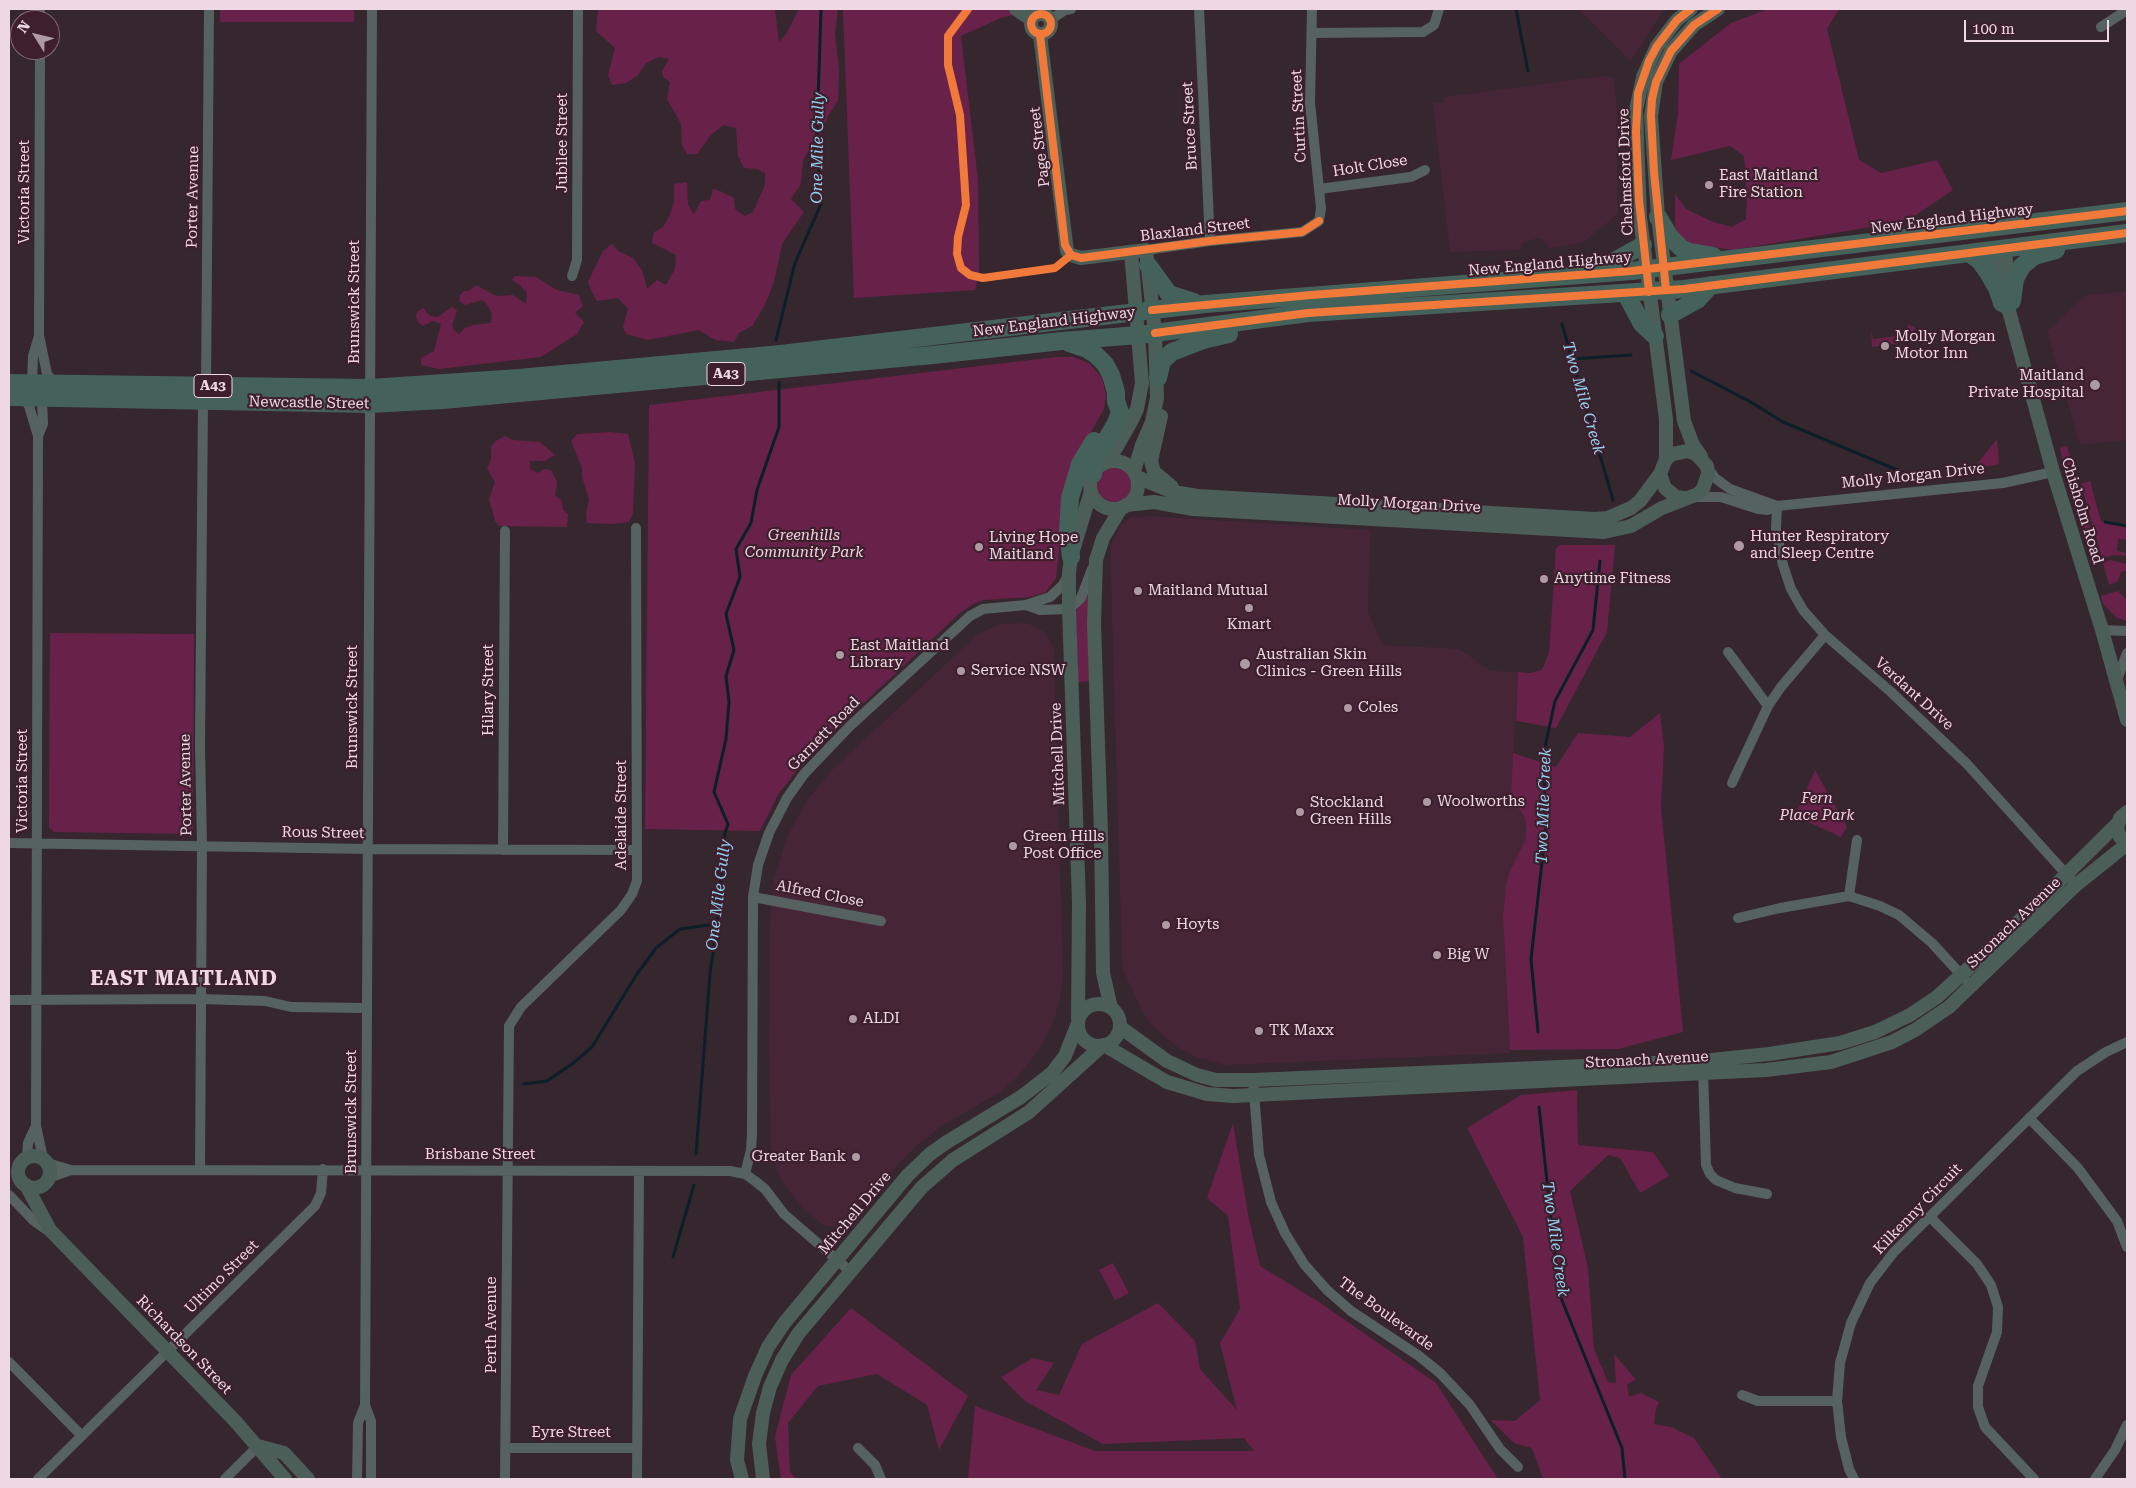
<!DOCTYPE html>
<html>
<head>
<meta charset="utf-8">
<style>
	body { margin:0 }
	#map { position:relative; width:2136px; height:1488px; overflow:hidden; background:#36262e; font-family:"Roboto Serif",serif }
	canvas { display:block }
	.frame { position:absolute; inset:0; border:10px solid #eed9e2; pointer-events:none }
	.north { position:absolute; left:10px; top:10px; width:50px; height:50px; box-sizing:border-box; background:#3d1f2e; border:1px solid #846976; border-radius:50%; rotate:306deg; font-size:14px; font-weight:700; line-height:20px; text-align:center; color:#eed9e2 }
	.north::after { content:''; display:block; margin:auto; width:18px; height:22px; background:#ae9aa3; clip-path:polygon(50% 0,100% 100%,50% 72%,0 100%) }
	.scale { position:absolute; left:1964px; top:20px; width:145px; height:22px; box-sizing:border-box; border:2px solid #eed9e2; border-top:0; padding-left:6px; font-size:15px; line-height:18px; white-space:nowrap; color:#eed9e2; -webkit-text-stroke:4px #3d1f2e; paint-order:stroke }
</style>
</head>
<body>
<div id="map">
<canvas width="2136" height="1488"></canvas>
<div class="frame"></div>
<div class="north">N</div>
<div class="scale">100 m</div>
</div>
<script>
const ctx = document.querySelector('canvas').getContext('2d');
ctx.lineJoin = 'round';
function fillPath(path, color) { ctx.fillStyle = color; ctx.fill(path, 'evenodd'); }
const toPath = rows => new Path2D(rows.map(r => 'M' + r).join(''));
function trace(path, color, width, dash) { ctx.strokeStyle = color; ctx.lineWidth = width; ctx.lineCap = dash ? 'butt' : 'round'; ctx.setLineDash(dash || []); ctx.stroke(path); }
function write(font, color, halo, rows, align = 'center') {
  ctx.font = font + ' "Roboto Serif",serif'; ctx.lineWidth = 4.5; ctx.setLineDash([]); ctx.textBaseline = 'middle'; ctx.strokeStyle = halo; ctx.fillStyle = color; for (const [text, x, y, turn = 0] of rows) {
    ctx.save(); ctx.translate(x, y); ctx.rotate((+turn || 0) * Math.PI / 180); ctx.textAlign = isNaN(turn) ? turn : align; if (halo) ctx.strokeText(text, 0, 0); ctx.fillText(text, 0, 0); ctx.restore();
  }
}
const built = toPath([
	[1578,9,1668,9,1662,12,1631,61],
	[1603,76,1614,78,1617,108,1618,214,1582,243,1550,248,1540,238,1523,242,1520,250,1450,252,1433,103,1443,103,1444,97],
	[2127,291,2127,440,2080,445,2047,331,2086,295],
	[1149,516,1370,530,1368,612,1383,645,1459,649,1491,671,1518,672,1511,796,1525,818,1526,830,1525,841,1509,873,1506,885,1503,916,1510,1053,1226,1065,1199,1058,1182,1050,1167,1039,1150,1023,1141,1009,1123,970,1122,960,1110,546,1121,525,1129,518],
	[1027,623,1045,632,1054,649,1063,976,1060,1000,1052,1026,1039,1050,1018,1076,1000,1092,942,1126,916,1146,888,1174,849,1220,842,1225,834,1227,823,1225,805,1210,785,1186,777,1171,771,1152,769,1048,770,923,774,879,787,837,807,800,833,769,978,634,1000,624]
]);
const green = toPath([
	[220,9,354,9,354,22,220,22],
	[598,9,775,9,779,42,786,34,799,9,838,9,835,34,839,69,838,101,828,116,821,134,807,153,803,161,801,184,791,199,804,212,782,244,774,282,764,307,752,326,739,333,734,342,715,340,699,330,648,340,626,334,623,327,628,309,618,298,597,301,592,292,588,282,603,251,612,244,618,251,633,258,642,270,647,289,657,280,666,285,675,269,676,255,652,243,654,232,663,227,669,217,674,202,674,184,687,182,688,205,694,214,701,201,710,200,713,189,720,191,734,198,735,209,745,216,753,212,765,185,765,173,757,169,744,168,738,156,736,128,723,125,711,135,697,154,687,154,682,145,681,124,667,99,670,82,663,77,662,71,669,59,659,57,646,63,638,75,626,83,612,85,608,75,615,48,596,31],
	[843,9,1036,9,1001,18,961,36,978,180,979,272,975,290,854,298],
	[1768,9,1839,9,1827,29,1859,160,1881,173,1937,160,1953,190,1907,221,1733,250,1681,243,1675,225,1675,194,1686,209,1713,222,1732,227,1746,219,1747,195,1744,156,1730,146,1671,160,1678,113,1679,64,1731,23],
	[515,276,536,277,557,290,579,295,583,306,575,313,584,322,577,334,541,357,439,369,421,365,421,358,434,351,441,324,433,321,423,326,419,323,416,317,417,312,423,308,430,316,438,317,452,307,457,310,452,325,454,330,459,334,465,328,473,325,491,323,492,313,486,303,482,300,465,305,459,301,460,295,464,291,469,291,476,285,494,295,500,296,513,295,526,304,527,293,519,284,512,280],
	[1909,325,1914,327,1915,331,1906,342,1872,347,1871,331,1873,339,1907,335,1907,327],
	[1056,357,1073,357,1089,363,1102,378,1106,395,1104,409,1075,460,1065,497,1056,578,1046,592,1030,597,984,600,973,604,960,613,821,743,798,769,779,793,760,831,645,829,649,405],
	[610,432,628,434,635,463,633,513,629,522,611,524,587,523,586,512,589,499,582,477,582,468,571,441,577,434],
	[505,436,513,440,540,442,555,455,545,461,530,461,530,469,538,473,544,469,551,470,557,482,555,495,562,501,563,510,568,514,567,527,500,526,495,521,489,499,495,482,487,469,491,459,491,446,496,441],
	[1997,439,1999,463,1997,465,1974,468],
	[2067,446,2076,476,2067,479,2060,450,2060,448],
	'1097 485a17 17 0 1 1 34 0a17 17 0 1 1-34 0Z',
	[2090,481,2101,521,2127,526,2127,540,2118,539,2117,551,2127,553,2127,556,2114,555,2102,558,2081,484],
	[2078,485,2094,541,2086,543,2070,487],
	[1560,545,1615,545,1607,632,1556,728,1516,721,1518,672,1530,673,1542,670,1549,653,1556,549],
	[2110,560,2127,564,2127,571,2122,571,2117,582,2109,585,2103,563],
	[2118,591,2127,600,2127,621,2117,618,2103,604,2101,596],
	[1087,595,1090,597,1092,681,1078,682,1076,611],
	[50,633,194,634,193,834,54,832,49,827],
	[1660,713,1664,747,1661,807,1683,1032,1618,1049,1510,1050,1503,916,1506,885,1509,873,1525,841,1526,830,1525,818,1511,796,1513,753,1556,767,1578,733,1630,737],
	[1815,770,1847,827,1841,837,1795,816],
	[1577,1090,1578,1145,1653,1152,1669,1176,1640,1193,1620,1158,1608,1155,1570,1191,1588,1268,1594,1349,1608,1382,1616,1383,1614,1354,1636,1380,1627,1384,1629,1397,1641,1393,1659,1402,1656,1409,1654,1424,1671,1427,1694,1438,1722,1479,1543,1479,1532,1448,1514,1443,1491,1420,1515,1421,1540,1400,1523,1237,1467,1128,1521,1095],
	[1233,1123,1248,1214,1260,1266,1319,1302,1436,1383,1498,1479,968,1479,975,1406,1095,1451,1254,1451,1244,1438,1103,1444,1025,1401,1001,1377,1033,1358,1054,1363,1036,1390,1059,1395,1082,1344,1158,1303,1195,1341,1200,1369,1237,1410,1220,1343,1240,1309,1228,1216,1207,1198],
	[1113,1263,1129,1293,1115,1300,1099,1270],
	[851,1308,968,1396,939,1450,927,1405,877,1374,818,1386,788,1423,790,1472,796,1479,781,1479,775,1437,791,1375]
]);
const stream = toPath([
	[1516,9,1528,71],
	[1562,324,1613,500],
	[776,340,795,263,821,204,817,133,821,9],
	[1572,359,1631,355],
	[1691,371,1749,401,1783,422,1902,472],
	[2105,522,2127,526],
	[1538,1032,1531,959,1546,827,1543,756,1555,701,1593,630,1600,561],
	[524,1084,547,1081,572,1064,592,1047,635,977,656,948,680,929,716,924],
	[1539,1107,1559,1293,1622,1448,1625,1479],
	[696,1154,710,974,717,924,725,833,728,824,714,792,726,739,729,702,726,676,734,650,726,614,740,577,736,549,751,523,757,490,779,427,779,382],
	[673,1257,694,1185]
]);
const street = toPath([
	[1199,9,1210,241],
	[40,20,40,9],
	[1050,20,1065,10,1071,9],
	[2101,27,2127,10],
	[1312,33,1423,32,1434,25,1439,9],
	[40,50,39,335,47,374,56,384],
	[1319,189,1411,177,1425,170],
	[1146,250,1210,241,1302,232,1319,221,1321,208,1310,103,1312,9],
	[572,276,577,260,578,9],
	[32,383,33,356,39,336],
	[206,386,209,9],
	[24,398,29,406,38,436,36,1126,43,1158],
	[38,436,43,424,42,398],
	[1707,467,1715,478,1730,489,1777,506],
	[1692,497,1721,497,1758,509,1767,510,1777,506,2003,483,2053,472],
	[1777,506,1776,529,1783,565,1791,589,1803,610,1825,635,1891,692,1967,764,2076,885],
	[1026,605,1040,610,1069,609,1081,598,1092,569],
	[2102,630,2127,631],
	[1728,652,1768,706],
	[2117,680,2127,653],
	[1732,783,1768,706,1781,687,1825,635],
	[9,843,368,849,637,850],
	[503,850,505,531],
	[1849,896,1857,840],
	[753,897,881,921],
	[1738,918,1780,908,1849,896,1880,906,1899,915,1932,943,1965,979],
	[9,1000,200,999,265,1001,291,1007,367,1008],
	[1703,1068,1706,1165,1710,1174,1716,1180,1735,1188,1767,1194],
	[1253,1080,1259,1155,1271,1202,1285,1233,1304,1264,1327,1290,1351,1311,1419,1356,1440,1373,1470,1405,1500,1449,1518,1467],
	[2029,1118,2078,1168,2117,1221,2127,1247],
	[27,1157,28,1143,36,1126],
	[47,1163,71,1170,730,1171,745,1174,755,1181,765,1189,784,1214,851,1272],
	[200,1169,202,845,200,746,203,401],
	[745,1174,751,1150,752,1134,753,897,758,865,769,833,787,798,804,774,850,726,970,616,983,609,1026,605,1050,597,1062,586,1068,576],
	[48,1178,71,1170],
	[9,1195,34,1221,51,1233],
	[1930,1217,1977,1264,1991,1285,1998,1307,1997,1332,1978,1386,1978,1407,1985,1427,2034,1479],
	[9,1362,82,1436],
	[1742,1395,1758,1401,1837,1401],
	[365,1405,371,1421,371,1479],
	[506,1448,637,1448],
	[858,1448,875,1465,881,1479],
	[38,1479,315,1206,321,1193,323,1169],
	[225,1479,258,1446],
	[357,1479,358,1423,365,1405,372,9],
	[505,1479,509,1026,521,1007,621,910,632,894,637,881,636,528],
	[637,1479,639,1172],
	[1854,1479,1849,1469,1841,1437,1837,1401,1840,1363,1851,1323,1870,1283,1894,1252,2077,1071,2106,1052,2127,1042],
	[2095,1479,2115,1450,2127,1425]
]);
const secondary = toPath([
	[1016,9,1032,20],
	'1031 24a10 10 0 1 1 20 0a10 10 0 1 1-20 0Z',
	[1040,35,1067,251,1071,255,1081,258,1146,250,1155,333,1157,398,1152,422,1142,445,1134,471],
	[2004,248,2011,291],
	[1992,250,2002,303,2009,311,2053,472,2102,630,2127,720],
	[1161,416,1151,461,1154,472,1172,487],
	[1701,456,1693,445,1684,421,1658,217,1651,116,1656,82,1671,51,1694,25,1718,9],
	[1666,459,1666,419,1640,217,1636,110,1643,77,1657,46,1677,20,1691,9],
	'1090 485a24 24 0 1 1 48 0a24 24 0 1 1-48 0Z',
	[1103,464,1116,448,1132,420,1137,409,1142,383,1131,252],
	[1137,477,1173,492,1198,496,1595,519,1608,518,1631,508,1640,501,1660,474],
	[1126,505,1154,502,1193,509,1604,532,1631,526,1662,508,1698,494,1703,489,1708,474,1707,466,1696,454,1688,451,1672,454,1666,459,1660,474,1665,488,1676,497,1684,498],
	[2127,812,2120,818,2117,828,2120,837,2127,842],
	'1078 1025a21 21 0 1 1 42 0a21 21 0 1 1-42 0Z',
	[1111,1008,1103,973,1101,833,1094,624,1096,560,1103,538,1121,508],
	[1078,1019,1079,903,1069,609,1069,573,1071,557,1091,491],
	[1120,1027,1167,1061,1197,1075,1216,1080,1253,1080,1702,1061,1769,1054,1840,1043,1875,1032,1910,1015,1937,997,2006,934,2118,823],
	[1104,1045,1167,1082,1207,1094,1233,1096,1766,1070,1831,1062,1892,1042,1915,1030,1949,1007,2076,885,2127,844],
	'18 1172a16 16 0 1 1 32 0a16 16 0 1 1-32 0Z',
	[26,1185,50,1230,236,1422,285,1479],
	[258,1446,284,1453,308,1479],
	[742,1479,737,1460,740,1419,755,1376,768,1347,785,1322,908,1175,930,1154,947,1142,1021,1097,1052,1073,1065,1056,1078,1023],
	[763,1479,759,1444,763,1413,770,1387,782,1360,798,1334,922,1187,953,1160,1029,1112,1103,1045]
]);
const highway = toPath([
	[1658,217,1670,237,1681,248,1689,252,1713,256],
	[1969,253,1980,261,1987,271,1997,288,2002,303],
	[1148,265,1169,294,1194,302],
	[1593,273,1643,245],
	[1626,294,1642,324,1655,336],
	[2012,301,2015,279,2022,266,2034,256,2056,250],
	[1670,315,1697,300,1711,285],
	[1069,343,1087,349,1095,354,1105,364,1111,375,1116,392,1116,401,1120,412,1116,423,1094,461,1093,474],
	[1158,378,1162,361,1172,352,1203,340,1229,334],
	[9,383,370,388,519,378,781,354,1205,304,1632,271,2127,211],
	[9,397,370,404,443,400,933,355,1062,341,1139,335,1308,313,1684,289,2127,233],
	[1071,557,1068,532,1070,498,1080,464,1094,441]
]);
const cycleway = toPath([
	[968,9,948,36,948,65,960,115,966,205,958,237,957,254,961,268,970,275,983,278,1055,268,1071,255],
	'1031 24a10 10 0 1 1 20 0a10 10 0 1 1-20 0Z',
	[1040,35,1065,245,1071,255],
	[1071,255,1081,258,1210,241,1302,232,1319,221],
	[1666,290,1654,172,1651,116,1652,99,1656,82,1671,51,1694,25,1718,9],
	[1649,292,1639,200,1636,132,1638,93,1649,61,1657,46,1677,20,1691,9],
	[1152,310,1311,295,1632,271,2127,211],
	[1155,333,1308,313,1684,289,2127,233]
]);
const markers = [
	[1709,185,5,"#ae9aa3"],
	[1885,346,5,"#ae9aa3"],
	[2095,385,6,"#ae9aa3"],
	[1739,546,6,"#ae9aa3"],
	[979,547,5,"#ae9aa3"],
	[1544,579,5,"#ae9aa3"],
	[1138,591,5,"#ae9aa3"],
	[1249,608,5,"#ae9aa3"],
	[840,655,5,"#ae9aa3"],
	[1245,664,6,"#ae9aa3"],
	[961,671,5,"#ae9aa3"],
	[1348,708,5,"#ae9aa3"],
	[1427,802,5,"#ae9aa3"],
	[1300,812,5,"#ae9aa3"],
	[1013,846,5,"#ae9aa3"],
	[1166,925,5,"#ae9aa3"],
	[1437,955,5,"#ae9aa3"],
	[853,1019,5,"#ae9aa3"],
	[1259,1031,5,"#ae9aa3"],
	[856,1157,5,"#ae9aa3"]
];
const shields = [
	[726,374,38],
	[213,386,38]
];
const shieldNames = [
	["A43",726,374],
	["A43",213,386]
];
const streetNames = [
	["Curtin Street",1299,116,-93],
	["Bruce Street",1190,126,-93],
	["Jubilee Street",563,143,-90],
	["Page Street",1040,147,-97],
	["Holt Close",1370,166,-9],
	["Chelmsford Drive",1626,172,-92],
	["Victoria Street",25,192,-90],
	["Porter Avenue",193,197,-89],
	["New England Highway",1952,219,-7],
	["Blaxland Street",1195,230,-7],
	["New England Highway",1550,264,-5],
	["Brunswick Street",355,302,-90],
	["New England Highway",1054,322,-7],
	["Newcastle Street",309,403,1],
	["Molly Morgan Drive",1913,476,-6],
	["Molly Morgan Drive",1409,504,3],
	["Chisholm Road",2082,511,73],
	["Hilary Street",489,690,-90],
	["Verdant Drive",1914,694,42],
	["Brunswick Street",353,707,-90],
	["Garnett Road",824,734,-46],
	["Mitchell Drive",1058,754,-92],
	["Victoria Street",23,781,-90],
	["Porter Avenue",186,785,-91],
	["Adelaide Street",622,815,-90],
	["Rous Street",323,833,1],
	["Alfred Close",820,894,11],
	["Stronach Avenue",2014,923,-44],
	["Stronach Avenue",1647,1060,-3],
	["Brunswick Street",352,1112,-90],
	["Brisbane Street",480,1155],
	["Kilkenny Circuit",1918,1209,-46],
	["Mitchell Drive",855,1213,-50],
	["Ultimo Street",222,1277,-45],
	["The Boulevarde",1386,1314,36],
	["Perth Avenue",492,1325,-90],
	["Richardson Street",184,1345,46],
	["Eyre Street",571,1433]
];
const poiNames = [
	["East Maitland",1719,176],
	["Fire Station",1719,193],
	["Molly Morgan",1895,337],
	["Motor Inn",1895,354],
	["Maitland",2084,376,"right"],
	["Private Hospital",2084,393,"right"],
	["Hunter Respiratory",1750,537],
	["and Sleep Centre",1750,554],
	["Living Hope",989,538],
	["Maitland",989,555],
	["Anytime Fitness",1554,579],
	["Maitland Mutual",1148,591],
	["Kmart",1249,625,"center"],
	["East Maitland",850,646],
	["Library",850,663],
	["Australian Skin",1256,655],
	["Clinics - Green Hills",1256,672],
	["Service NSW",971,671],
	["Coles",1358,708],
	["Woolworths",1437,802],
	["Stockland",1310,803],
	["Green Hills",1310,820],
	["Green Hills",1023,837],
	["Post Office",1023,854],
	["Hoyts",1176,925],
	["Big W",1447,955],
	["ALDI",863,1019],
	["TK Maxx",1269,1031],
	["Greater Bank",846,1157,"right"]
];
const parkNames = [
	["Greenhills",804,536],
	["Community Park",804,553],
	["Fern",1817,799],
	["Place Park",1817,816]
];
const waterNames = [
	["One Mile Gully",818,148,-89],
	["Two Mile Creek",1583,398,74],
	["Two Mile Creek",1544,806,-88],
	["One Mile Gully",719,895,-83],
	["Two Mile Creek",1555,1239,82]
];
const districtNames = [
	["EAST MAITLAND",184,979]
];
fillPath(built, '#462537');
fillPath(green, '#68224a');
trace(stream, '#0c1f29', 3);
trace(street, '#55625f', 10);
trace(secondary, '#4b5e58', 14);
trace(highway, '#446259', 18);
trace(cycleway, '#f17a3a', 8);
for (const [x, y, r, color] of markers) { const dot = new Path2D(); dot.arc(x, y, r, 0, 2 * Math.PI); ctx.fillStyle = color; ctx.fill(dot); trace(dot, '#3d1f2e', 2); }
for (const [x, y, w] of shields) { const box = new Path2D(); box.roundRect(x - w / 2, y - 11.5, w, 23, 4); ctx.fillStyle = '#3d1f2e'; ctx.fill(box); trace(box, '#eed9e2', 1); }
write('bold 14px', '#eed9e2', null, shieldNames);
write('15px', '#eed9e2', '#3d1f2e', streetNames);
write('15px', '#eed9e2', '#3d1f2e', poiNames, 'left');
write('italic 15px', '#f2d3e1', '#3d1f2e', parkNames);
write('italic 16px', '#92d2f0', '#3d1f2e', waterNames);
ctx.letterSpacing = '1px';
write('bold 20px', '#eed9e2', '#3d1f2e', districtNames);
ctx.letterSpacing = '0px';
</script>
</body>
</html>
